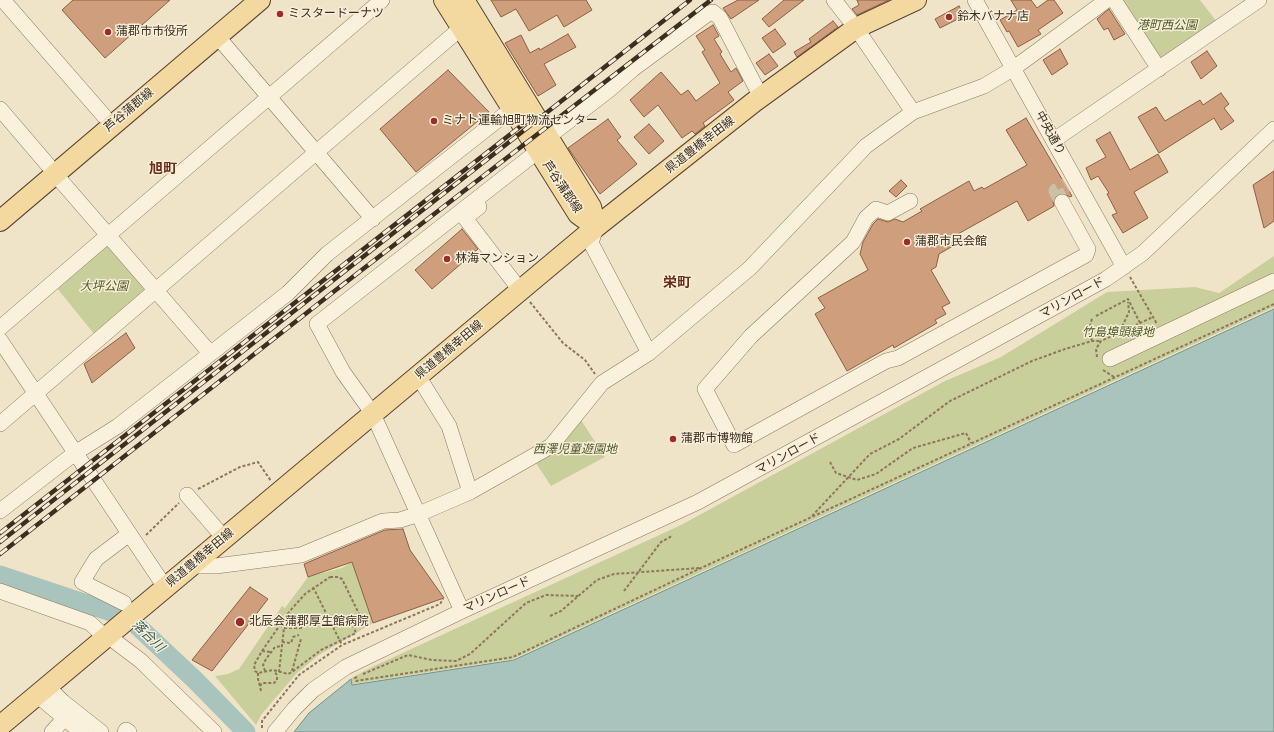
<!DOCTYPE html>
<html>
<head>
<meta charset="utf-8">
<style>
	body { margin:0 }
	canvas { display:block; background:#f0e4c8 }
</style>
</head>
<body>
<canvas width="1274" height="732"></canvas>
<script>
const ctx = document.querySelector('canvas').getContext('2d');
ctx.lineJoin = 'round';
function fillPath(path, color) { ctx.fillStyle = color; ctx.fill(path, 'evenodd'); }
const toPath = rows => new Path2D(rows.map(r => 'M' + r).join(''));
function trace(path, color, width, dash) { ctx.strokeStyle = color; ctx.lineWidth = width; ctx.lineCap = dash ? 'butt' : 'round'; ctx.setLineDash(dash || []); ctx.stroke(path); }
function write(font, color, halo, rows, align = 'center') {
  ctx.font = font + ' "PT Serif","Noto Sans JP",serif'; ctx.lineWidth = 3; ctx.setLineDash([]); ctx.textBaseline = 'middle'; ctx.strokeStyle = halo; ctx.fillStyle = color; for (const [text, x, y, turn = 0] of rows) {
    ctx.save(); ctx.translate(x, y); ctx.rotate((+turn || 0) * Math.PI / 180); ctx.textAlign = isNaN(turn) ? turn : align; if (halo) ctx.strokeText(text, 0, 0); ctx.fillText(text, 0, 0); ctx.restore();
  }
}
const green = toPath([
	[1120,0,1200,0,1217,22,1160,61],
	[105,246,110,247,150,288,95,335,56,287],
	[1274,256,1274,307,513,659,352,684,351,678,372,667,681,525,943,382,1001,357,1107,292,1195,287,1219,293],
	[577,414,605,457,551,486,532,457],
	[352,562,373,623,319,655,297,673,261,715,256,725,215,676,228,674,239,669,282,606,285,608,308,577,342,568]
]);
const water = toPath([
	[1274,309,1274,732,294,732,309,713,351,679,352,685,514,660,1274,309]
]);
const river = toPath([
	[0,575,129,618,195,680,246,732]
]);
const building = toPath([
	[73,0,170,0,105,58,62,10,73,0],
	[491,0,586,0,592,10,564,27,557,15,529,31,516,9,501,17,491,0],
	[738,0,759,0,731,19,723,8,738,0],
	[784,0,804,0,769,27,762,19,784,0],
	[857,0,889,0,857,15,852,9,859,5,857,0],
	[1011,0,1031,0,1037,8,1048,0,1054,0,1063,13,1038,30,1041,34,1018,47,1009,31,1007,32,1000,20,1017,10,1011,0],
	[959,6,964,16,940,28,935,19,959,6],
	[1109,9,1125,34,1114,40,1108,28,1104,30,1097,19,1109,9],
	[833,21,838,27,797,57,794,52,811,42,809,39,833,21],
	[713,25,719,36,714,39,722,52,720,54,731,72,736,68,743,81,728,92,734,100,703,123,705,126,695,134,692,131,682,138,658,105,644,117,630,100,661,72,681,95,688,90,696,101,720,83,702,52,705,50,696,36,713,25],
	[775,29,786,44,773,53,762,38,775,29],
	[568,34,576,47,544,64,556,85,538,96,505,43,521,35,530,53,539,48,540,50,568,34],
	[1060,49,1068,64,1052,75,1043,60,1060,49],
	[1207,51,1217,66,1201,79,1191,62,1207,51],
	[769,54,778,66,765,75,756,63,769,54],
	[448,70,489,112,416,172,380,129,448,70],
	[1221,93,1229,104,1224,108,1234,121,1221,130,1214,118,1159,153,1138,117,1156,107,1165,121,1200,100,1203,105,1221,93],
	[1026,118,1072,196,1070,197,1063,193,1057,194,1053,201,1054,206,1028,221,1017,201,949,239,953,246,939,254,936,267,931,270,950,303,942,307,946,314,935,320,937,323,894,348,893,345,847,371,815,314,825,308,818,298,868,270,860,254,863,242,873,224,878,219,888,222,895,219,903,222,922,211,920,209,969,181,974,191,982,187,984,189,1027,165,1006,130,1026,118],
	[608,119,621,137,617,140,637,164,600,194,568,148,608,119],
	[649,124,664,141,649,154,634,137,649,124],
	[1110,132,1130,170,1158,154,1168,172,1134,192,1148,218,1123,233,1112,215,1117,213,1107,194,1109,193,1098,176,1091,180,1086,168,1106,157,1096,140,1110,132],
	[1274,171,1274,221,1264,228,1253,185,1274,171],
	[901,180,907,186,896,197,889,191,901,180],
	[462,229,478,249,432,289,415,270,462,229],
	[126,333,135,348,92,383,84,364,126,333],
	[403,529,410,550,444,598,373,623,352,562,308,577,304,564,385,530,403,529],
	[250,587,268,599,212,671,192,660,250,587]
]);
const minorTunnel = toPath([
	[1062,202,1056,191,1066,185]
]);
const path = toPath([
	[1130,277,1157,324],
	[530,302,563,343,585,360,595,374],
	[1096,316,1128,299,1140,323],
	[1120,331,1129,312,1128,302],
	[1092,341,1089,331,1092,318],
	[1097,357,1096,349,1101,341,1153,317],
	[1103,370,1114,377],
	[830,462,836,473,857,480,876,474,913,448,966,433,971,443],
	[198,489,240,467,258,462,271,481],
	[812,516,870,454,899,439,950,401,1032,361,1065,349,1092,341,1101,341],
	[146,535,179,503],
	[330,577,338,577,342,579,363,622,353,626,356,633,321,650,292,672,288,674,273,670,258,673,255,671,254,665,262,651,289,612,305,594,330,577],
	[313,587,342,645],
	[624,591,661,542,672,536],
	[550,616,561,611,597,580,614,574,699,568],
	[280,625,284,628,303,628],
	[282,642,291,643,293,637,299,635],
	[262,651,271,652],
	[265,671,263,665,266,659,275,647,281,646],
	[292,671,301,639],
	[279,672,284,628],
	[258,673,258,679,260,686],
	[363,674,408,655,432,660,456,661,470,654,526,603,546,595,578,596],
	[357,677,355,678,356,681,513,657,701,568,1274,304],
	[261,691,260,686,262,683,274,683,277,680,277,675,274,671],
	[262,728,262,721,299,675,342,645,440,604,443,599]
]);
const minor = toPath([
	[3,0,104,116],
	[834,0,856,28,913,112],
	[975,0,1124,267],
	[1114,0,1159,69],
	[217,36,373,219],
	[0,109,48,165],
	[548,137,609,90,633,69,709,13,713,12,720,18,761,97],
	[1054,140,1259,0],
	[55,174,210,353],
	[910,201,888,213,876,209,866,218,853,242,751,336,705,389,734,445,886,361,898,358,1086,255,1088,249,1062,202],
	[479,207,465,218,520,290],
	[596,227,591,243,649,353],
	[0,328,382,0],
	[0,340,165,587],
	[1110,359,1274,281],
	[418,376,449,426,470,492],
	[0,424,461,28],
	[187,495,224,538],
	[0,511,75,453,118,426,288,293,327,254,513,108],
	[189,566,216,566,301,555,383,521,400,520,419,514,470,492,551,446,602,383,649,353,750,268,866,146,913,112,984,86,1014,68,1107,0],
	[0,591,90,623,106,638],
	[124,603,82,582,96,559,129,534],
	[462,611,373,414,343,372,317,324,538,151],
	[108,636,141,661,214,732],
	[47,686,63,702,101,732],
	[37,695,81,732],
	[52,732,64,719],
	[125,732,126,730,129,732],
	[275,732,294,709,313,690,346,667,462,611,698,502,1106,279,1143,253,1274,129]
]);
const major = toPath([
	[444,0,578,214,596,227],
	[464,0,591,207,596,227],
	[0,221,260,0],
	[0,726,596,227,754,102,856,28,916,0]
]);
const rail = toPath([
	[0,533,526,122],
	[0,542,690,0],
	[0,554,332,293,711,0]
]);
const markers = [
	[280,14,4,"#9e2a2b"],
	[949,17,4,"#9e2a2b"],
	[108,32,4,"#9e2a2b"],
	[434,121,4,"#9e2a2b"],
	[907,242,4,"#9e2a2b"],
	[447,259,4,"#9e2a2b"],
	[673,439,4,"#9e2a2b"],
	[240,622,5,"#9e2a2b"]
];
const poiNames = [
	["ミスタードーナツ",288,14],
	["鈴木バナナ店",957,17],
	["蒲郡市市役所",116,32],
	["ミナト運輸旭町物流センター",442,121],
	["蒲郡市民会館",915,242],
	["林海マンション",455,259],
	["蒲郡市博物館",681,439],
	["北辰会蒲郡厚生館病院",249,622]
];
const parkNames = [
	["港町西公園",1167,26],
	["大坪公園",104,287],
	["竹島埠頭緑地",1118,333],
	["西澤児童遊園地",575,450]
];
const streetNames = [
	["芦谷蒲郡線",129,110,-40],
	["中央通り",1050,133,61],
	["県道豊橋幸田線",700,145,-38],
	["芦谷蒲郡線",562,187,56],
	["マリンロード",1072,298,-29],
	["県道豊橋幸田線",449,350,-40],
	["マリンロード",788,454,-29],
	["県道豊橋幸田線",200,558,-40],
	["マリンロード",497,595,-24]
];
const waterNames = [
	["落合川",148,636,44]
];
const quarterNames = [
	["旭町",163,169],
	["栄町",677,283]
];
fillPath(green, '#c9cf9b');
fillPath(water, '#a9c4bc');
trace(water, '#6f938a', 1);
trace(river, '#a9c4bc', 19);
fillPath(building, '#cf9f7d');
trace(building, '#8d5f41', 1);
trace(minorTunnel, '#ccc0a6', 15, [15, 8]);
trace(minor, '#8d765c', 16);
trace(major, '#5b4430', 22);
trace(path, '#8d765c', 2, [3, 2]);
trace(minor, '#faf1dc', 15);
trace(major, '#f3d9a0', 20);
trace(rail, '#3d2e20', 4.5);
trace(rail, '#f7eed8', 3, [9]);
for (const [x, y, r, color] of markers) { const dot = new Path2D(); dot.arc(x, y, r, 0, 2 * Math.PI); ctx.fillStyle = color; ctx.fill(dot); trace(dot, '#f7eed8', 1.5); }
write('12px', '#3d2e20', '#f7eed8', poiNames, 'left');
write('italic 12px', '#4d5a26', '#f7eed8', parkNames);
write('12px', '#3d2e20', '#f7eed8', streetNames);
write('italic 13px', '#2f5d5a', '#f7eed8', waterNames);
write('bold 14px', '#6b2e1e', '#f7eed8', quarterNames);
</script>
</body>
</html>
